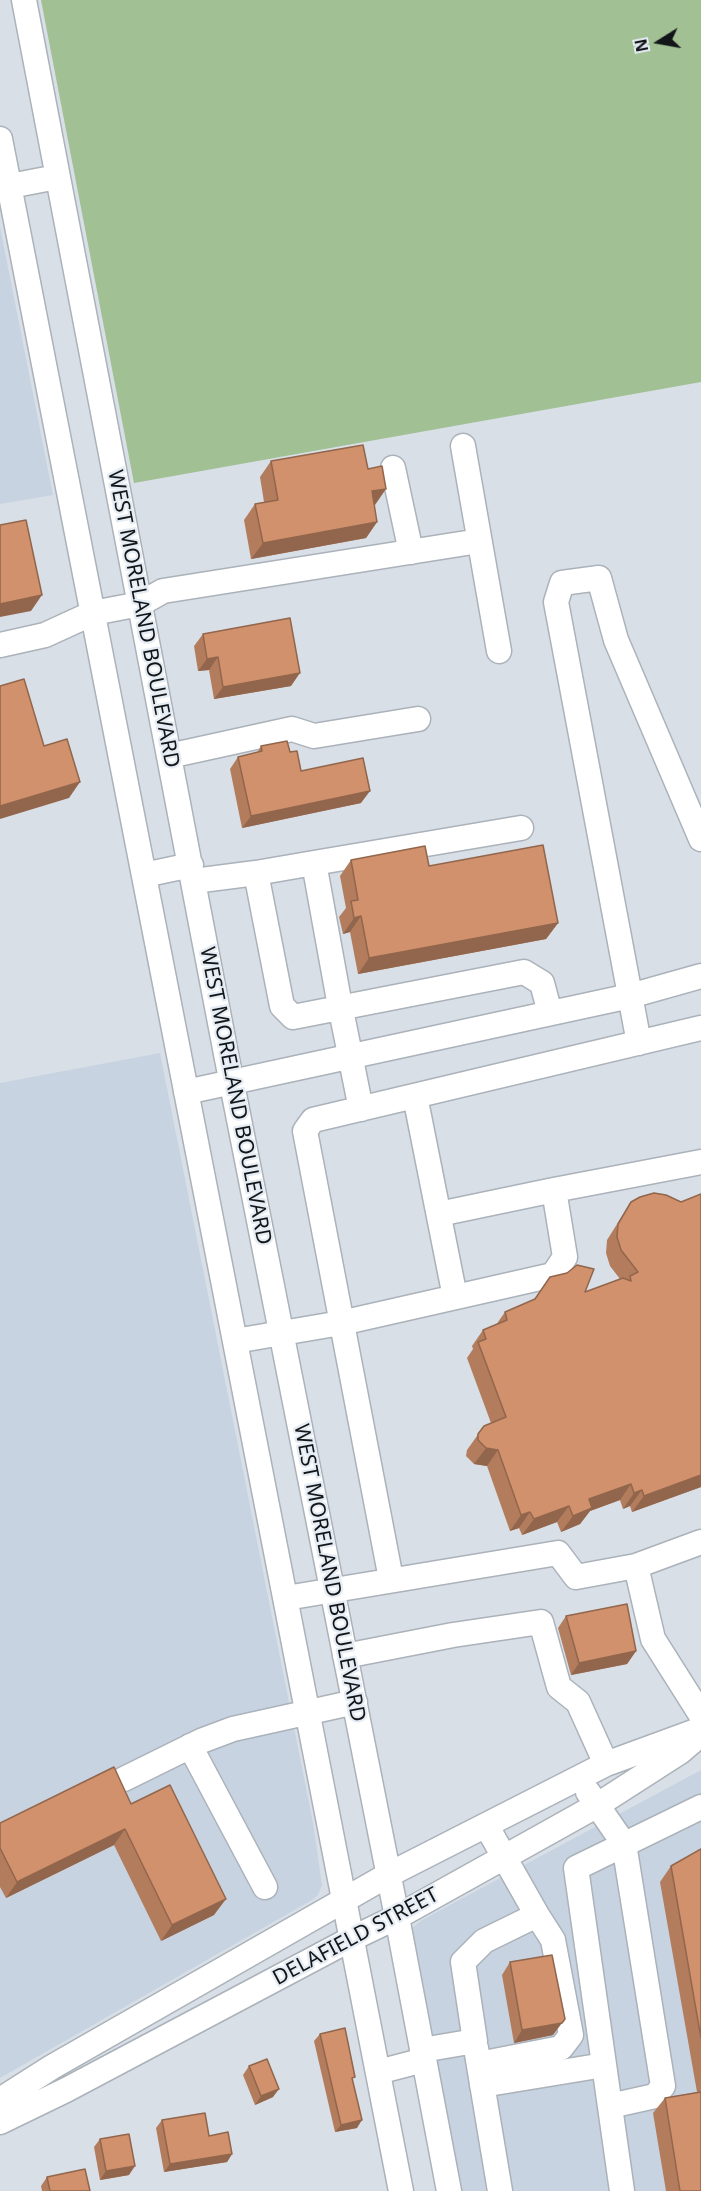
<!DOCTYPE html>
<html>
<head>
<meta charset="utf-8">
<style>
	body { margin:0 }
	#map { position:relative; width:701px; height:2191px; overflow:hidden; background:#d8dfe7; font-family:"Noto Sans",sans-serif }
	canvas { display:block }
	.north { position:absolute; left:629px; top:12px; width:60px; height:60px; -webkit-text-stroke:4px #e5ecf4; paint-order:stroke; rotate:259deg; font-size:16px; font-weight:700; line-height:24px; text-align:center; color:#131619 }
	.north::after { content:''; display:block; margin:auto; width:21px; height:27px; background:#131619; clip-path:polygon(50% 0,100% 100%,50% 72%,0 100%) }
</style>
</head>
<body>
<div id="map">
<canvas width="701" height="2191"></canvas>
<div class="north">N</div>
</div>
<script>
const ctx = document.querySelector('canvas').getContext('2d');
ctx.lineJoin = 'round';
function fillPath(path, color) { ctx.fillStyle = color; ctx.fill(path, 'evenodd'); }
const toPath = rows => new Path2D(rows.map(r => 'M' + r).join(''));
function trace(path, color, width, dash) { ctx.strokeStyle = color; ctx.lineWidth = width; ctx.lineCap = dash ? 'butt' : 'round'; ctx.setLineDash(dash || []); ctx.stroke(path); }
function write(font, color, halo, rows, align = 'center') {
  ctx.font = font + ' "Noto Sans",sans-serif'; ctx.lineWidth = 4.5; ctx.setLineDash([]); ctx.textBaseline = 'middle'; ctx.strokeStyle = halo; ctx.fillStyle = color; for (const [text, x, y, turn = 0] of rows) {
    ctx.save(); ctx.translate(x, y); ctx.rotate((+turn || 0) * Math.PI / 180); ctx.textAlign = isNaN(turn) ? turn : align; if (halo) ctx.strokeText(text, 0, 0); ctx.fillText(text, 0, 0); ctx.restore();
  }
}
const built = toPath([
	[0,227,53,495,0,504],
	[160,1053,313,1823,322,1885,318,1895,312,1900,0,2078,0,1083],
	[701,1770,701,2191,458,2191,409,1934,412,1928,422,1920]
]);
const green = toPath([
	[41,0,701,0,701,382,134,483]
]);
const minor = toPath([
	[24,0,227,1059,397,1917,449,2191],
	[0,139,401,2191],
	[10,186,57,177],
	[463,446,499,651],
	[393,468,411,552],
	[0,645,45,635,93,613,140,604,163,591,479,541],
	[169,756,292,729,314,736,418,719],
	[314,863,521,828],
	[256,873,314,863,338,995,361,1109],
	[144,875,191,865],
	[194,881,256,873,282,1006,293,1017,524,972,542,983,550,1013],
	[639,1043,556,602,562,583,599,578,616,640,701,839],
	[186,1092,630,996,701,976],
	[415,1096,455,1297],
	[439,1214,554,1190],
	[235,1341,341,1323,553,1275,565,1257,554,1190,701,1162],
	[636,1566,701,1542],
	[391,1579,305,1131,313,1120,701,1028],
	[286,1598,558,1553,576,1577,636,1566,653,1639,701,1715],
	[345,1656,453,1635,541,1622,559,1687,578,1702,606,1764],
	[190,1746,265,1887],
	[124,1779,201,1741,233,1729,355,1702],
	[588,1792,624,1844,663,2086,655,2096,610,2106],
	[476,2048,500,2191],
	[422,2050,475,2041,463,1962,484,1941,537,1915,486,1825],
	[479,2064,561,2048,571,2035,553,1940,537,1915],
	[378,2072,424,2060],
	[482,2085,604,2065],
	[0,2100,52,2067,388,1875,606,1764,696,1731],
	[0,2122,66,2090,351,1939,397,1917,596,1806,680,1752,701,1734],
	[622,2191,576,1868,701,1807]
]);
const wall = toPath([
	[271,461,375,505,374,505,377,522,366,538,251,559,244,520,255,504,264,502,260,477],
	[203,634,291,686,214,699,209,670,198,671,194,646],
	[261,746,290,752,301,771,361,803,242,828,230,769,238,757,257,753],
	[351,860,429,866,558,923,546,939,358,974,350,932,343,934,339,917,346,908,340,876],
	[631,1202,701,1487,632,1512,630,1506,623,1509,620,1500,590,1511,580,1524,561,1532,557,1522,522,1535,519,1528,510,1531,487,1466,474,1464,466,1456,467,1450,484,1426,491,1423,467,1358,473,1349,472,1346,483,1330,496,1325,505,1312,534,1300,550,1277,585,1292,620,1279,610,1266,606,1253,607,1240],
	[566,1616,636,1651,627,1664,571,1675,558,1628],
	[131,1804,214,1915,161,1941,114,1845,6,1898,0,1887,0,1823],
	[701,1849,701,2191,666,2191,653,2113,665,2098,697,2092,660,1882,671,1866],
	[510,1962,553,2035,514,2043,502,1975],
	[320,2034,353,2081,357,2128,335,2132,314,2041],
	[249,2066,273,2097,255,2105,243,2075],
	[162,2120,209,2136,232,2154,227,2162,164,2172,156,2128],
	[100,2139,129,2175,100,2180,94,2147],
	[47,2177,90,2191,42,2191,41,2186]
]);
const shadedWall = toPath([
	[386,489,375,505,360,507,372,491],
	[377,522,366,538,251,559,263,543],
	[42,595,31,611,0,617,0,604],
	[218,657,209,670,198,671,207,659],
	[300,673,291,686,214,699,223,687],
	[80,782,69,798,0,819,0,806],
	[370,791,361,803,242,828,251,816],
	[361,916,350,932,343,934,354,918],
	[558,923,546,939,358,974,369,958],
	[486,1448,498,1450,487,1466,474,1464],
	[701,1475,701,1487,632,1512,644,1496],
	[631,1484,620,1500,590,1511,580,1524,561,1532,573,1516,589,1499],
	[642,1490,630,1506,623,1509,634,1493],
	[569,1506,557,1522,522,1535,534,1519],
	[530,1512,519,1528,510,1531,521,1515],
	[636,1651,627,1664,571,1675,579,1663],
	[125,1829,114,1845,6,1898,17,1882],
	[226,1899,214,1915,161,1941,172,1925],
	[565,2019,553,2035,514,2043,522,2030],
	[279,2089,273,2097,255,2105,261,2096],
	[362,2120,357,2128,335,2132,341,2125],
	[232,2154,227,2162,164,2172,170,2164],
	[135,2166,129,2175,100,2180,106,2171]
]);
const building = toPath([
	[363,445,368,469,382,466,386,489,372,491,377,522,263,543,255,504,278,500,271,461,363,445],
	[26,520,42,595,0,604,0,525,26,520],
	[290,618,300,673,223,687,218,657,207,659,203,634,290,618],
	[24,679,44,746,67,739,80,782,0,806,0,686,24,679],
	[287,741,290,752,297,751,301,771,363,758,370,791,251,816,238,757,262,751,261,746,287,741],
	[543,845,558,923,369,958,361,916,354,918,351,901,358,900,351,860,425,846,429,866,543,845],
	[654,1193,666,1195,681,1202,701,1194,701,1475,644,1496,642,1490,634,1493,631,1484,589,1499,592,1508,573,1516,569,1506,534,1519,530,1512,521,1515,498,1450,486,1448,478,1440,478,1434,484,1426,506,1417,478,1342,486,1339,483,1330,507,1320,505,1312,535,1299,550,1277,567,1273,577,1265,594,1269,585,1292,623,1278,631,1281,630,1276,638,1272,621,1250,617,1237,618,1224,631,1202,640,1197,654,1193],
	[627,1604,636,1651,579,1663,566,1616,627,1604],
	[114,1767,131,1804,170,1785,226,1899,172,1925,125,1829,17,1882,0,1848,0,1823,114,1767],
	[701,1849,701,2038,671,1866,701,1849],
	[552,1955,565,2019,562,2023,522,2030,510,1962,552,1955],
	[345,2028,355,2077,352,2078,362,2120,341,2125,320,2034,345,2028],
	[267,2059,279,2089,261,2096,249,2066,267,2059],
	[701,2092,701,2191,680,2191,665,2098,701,2092],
	[205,2113,209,2136,228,2132,232,2154,170,2164,162,2120,205,2113],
	[129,2134,135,2166,106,2171,100,2139,129,2134],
	[85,2169,90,2191,50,2191,47,2177,85,2169]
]);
const streetNames = [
	["WEST MORELAND BOULEVARD",143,619,79],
	["WEST MORELAND BOULEVARD",235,1096,79],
	["WEST MORELAND BOULEVARD",329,1573,79],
	["DELAFIELD STREET",356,1937,-28]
];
fillPath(built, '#c7d3e1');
fillPath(green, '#a1c093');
trace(minor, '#abb2ba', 27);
trace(minor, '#fff', 24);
fillPath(wall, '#b37d5d');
fillPath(shadedWall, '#92664c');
fillPath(building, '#d0916c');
trace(building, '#92664c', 1.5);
write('21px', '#131619', '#e5ecf4', streetNames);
</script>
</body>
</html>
